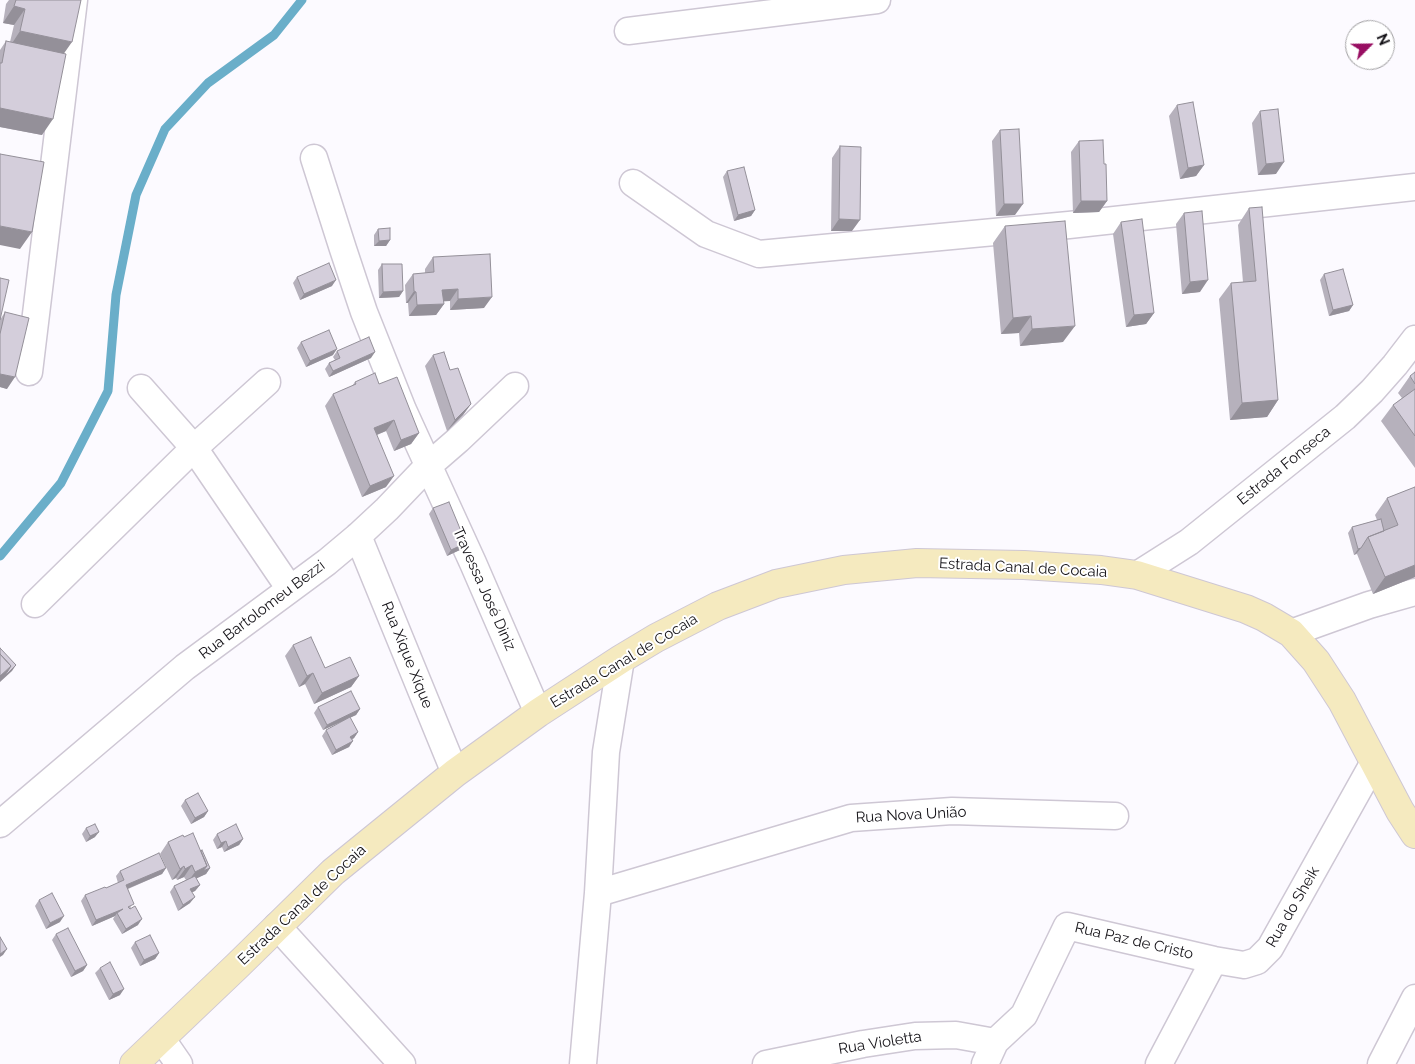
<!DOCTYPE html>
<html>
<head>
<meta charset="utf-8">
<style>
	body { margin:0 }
	#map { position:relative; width:1415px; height:1064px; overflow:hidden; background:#fcfaff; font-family:Raleway,sans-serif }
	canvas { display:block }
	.north { position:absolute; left:1345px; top:20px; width:50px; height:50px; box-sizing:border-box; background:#fff; border:1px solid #a1a0a2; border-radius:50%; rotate:67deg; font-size:14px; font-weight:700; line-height:20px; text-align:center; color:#141217 }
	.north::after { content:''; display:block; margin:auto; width:18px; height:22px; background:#980e62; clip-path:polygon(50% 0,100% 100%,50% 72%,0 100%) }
</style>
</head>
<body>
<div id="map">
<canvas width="1415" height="1064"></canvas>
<div class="north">N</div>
</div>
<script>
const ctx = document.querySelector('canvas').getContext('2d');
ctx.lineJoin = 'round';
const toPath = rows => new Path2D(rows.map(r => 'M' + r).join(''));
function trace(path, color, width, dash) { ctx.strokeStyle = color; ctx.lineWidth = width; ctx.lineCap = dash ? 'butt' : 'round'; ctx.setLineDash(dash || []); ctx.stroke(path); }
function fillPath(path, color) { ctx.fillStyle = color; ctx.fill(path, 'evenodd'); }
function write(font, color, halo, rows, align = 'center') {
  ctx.font = font + ' Raleway,sans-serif'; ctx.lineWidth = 4; ctx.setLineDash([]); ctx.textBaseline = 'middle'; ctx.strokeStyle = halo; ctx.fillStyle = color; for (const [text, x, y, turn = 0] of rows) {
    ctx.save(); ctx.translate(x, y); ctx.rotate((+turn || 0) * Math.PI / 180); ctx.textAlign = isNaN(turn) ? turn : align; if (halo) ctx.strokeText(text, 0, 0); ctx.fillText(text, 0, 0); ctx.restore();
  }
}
const stream = toPath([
	[0,556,61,483,108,391,116,295,136,195,165,129,208,83,274,35,302,0]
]);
const street = toPath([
	[628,31,877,0],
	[314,158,343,249,364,312,403,410,473,563,538,713],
	[633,183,706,234,759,254,1069,225,1415,187],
	[29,372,74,0],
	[141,388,194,448,290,589],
	[358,536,455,773],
	[1137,575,1189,542,1345,417,1372,391,1395,365,1415,339],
	[35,604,194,448,267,382],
	[1291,633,1369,605,1415,592],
	[0,824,185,667,327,562,358,536,387,509,428,466,458,440,515,386],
	[598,893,851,818,952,811,1115,816],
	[277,926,402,1064],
	[161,1038,179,1064],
	[583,1064,598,893,606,752,621,659],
	[766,1064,863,1044,915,1036,956,1035,995,1042],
	[985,1064,995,1042,1024,1015,1067,926,1214,960,1244,965,1257,961,1270,948,1374,762],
	[1159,1064,1214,960],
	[1381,1064,1415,998]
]);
const secondary = toPath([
	[134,1064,237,966,333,872,455,773,538,713,621,659,656,638,718,606,776,584,844,570,917,563,1024,565,1101,570,1137,575,1246,609,1264,617,1291,633,1316,661,1342,701,1400,811,1415,834]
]);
const wall = toPath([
	[9,0,81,0,64,53,42,135,0,127,0,50,6,41,10,42,14,25,3,23,6,4],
	[1177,105,1204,165,1196,176,1180,179,1169,116],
	[1260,111,1276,174,1258,175,1252,123],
	[1000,130,1015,215,996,216,992,141],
	[1079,141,1104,164,1107,201,1099,212,1073,213,1071,152],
	[840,146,852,231,831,231,832,158],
	[727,171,755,210,751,216,734,221,723,177],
	[1249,208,1278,400,1267,417,1230,420,1219,299,1231,283,1243,282,1238,225],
	[1184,213,1200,292,1182,294,1176,224],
	[1121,222,1154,313,1146,324,1126,327,1113,234],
	[1005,226,1063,342,1020,346,1019,333,1001,334,993,243],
	[378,229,390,240,386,246,374,246,374,235],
	[433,257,484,308,450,310,450,301,443,301,444,304,436,315,409,316,408,303,406,303,405,285,413,274,425,273,425,269],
	[382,264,403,291,399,297,379,298,378,270],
	[1324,274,1353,305,1349,311,1329,316,1320,280],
	[297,277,332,286,300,300,293,283],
	[5,312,7,389,0,387,0,320],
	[301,342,333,355,306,367,297,348],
	[337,351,371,358,329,377,325,369,329,363,335,360,333,357],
	[433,355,450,370,471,404,463,415,447,431,425,366],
	[1415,372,1415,468,1381,421,1393,405,1402,398,1398,393,1410,376],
	[355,382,379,384,419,433,411,444,394,451,386,431,377,435,386,487,362,497,325,406,333,394,352,386],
	[1415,487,1415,577,1373,594,1357,554,1354,555,1348,533,1352,527,1377,520,1375,515,1387,498],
	[433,508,462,549,447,556,429,514],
	[293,645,325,668,359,676,351,687,314,704,305,684,299,687,285,656],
	[318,707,360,709,356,715,323,730,314,713],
	[326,730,358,732,354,738,352,740,349,747,332,755,322,736],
	[185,800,208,811,204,817,191,824,181,806],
	[86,828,95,837,86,842,82,834],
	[217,834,243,839,239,845,224,852,222,847,217,849,213,840],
	[184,837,201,851,210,868,206,874,196,878,200,885,195,891,192,892,190,903,178,911,170,892,174,886,186,880,184,877,177,880,176,878,172,880,160,854,168,842],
	[166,868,162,874,128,889,131,909,138,925,122,934,113,919,115,916,92,926,81,901,85,895,106,888,118,883,116,876,120,871],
	[39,900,60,922,46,929,35,906],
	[56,934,87,965,83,971,71,977,52,940],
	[135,942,159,953,155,959,140,966,131,948],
	[100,968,120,995,109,1000,95,973]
]);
const shadedWall = toPath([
	[14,6,25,9,14,25,3,23],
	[20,31,72,42,60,59,9,48],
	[0,108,53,119,42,135,0,127],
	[1284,162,1276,174,1258,175,1266,164],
	[1204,165,1196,176,1180,179,1188,168],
	[1081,201,1107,201,1099,212,1073,213],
	[1004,204,1023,204,1015,215,996,216],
	[755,210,751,216,734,221,738,215],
	[839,219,860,220,852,231,831,231],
	[0,226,32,232,20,249,0,245],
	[390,240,386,246,374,246,379,241],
	[336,280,332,286,300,300,304,294],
	[1208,280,1200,292,1182,294,1190,282],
	[458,289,450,301,434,302,442,290],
	[403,291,399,297,379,298,383,292],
	[414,291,416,292,408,303,406,303],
	[492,297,484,308,450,310,458,299],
	[444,304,436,315,409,316,417,305],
	[1353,305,1349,311,1329,316,1333,310],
	[1154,313,1146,324,1126,327,1134,315],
	[1031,316,1019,333,1001,334,1013,318],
	[1075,326,1063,342,1020,346,1032,329],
	[337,349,333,355,306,367,310,361],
	[375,352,371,358,329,377,333,371],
	[0,374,15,377,7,389,0,387],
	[1278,400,1267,417,1230,420,1242,403],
	[471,404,463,415,447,431,455,420],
	[394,420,386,431,366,439,374,428],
	[419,433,411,444,394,451,401,440],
	[394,476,386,487,362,497,370,486],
	[466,543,462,549,447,556,451,550],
	[1361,548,1357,553,1354,555,1358,549],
	[1415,565,1415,577,1373,594,1385,577],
	[16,665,12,671,0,682,0,676,11,666],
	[313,673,305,684,299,687,307,676],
	[359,676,351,687,314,704,322,693],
	[360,709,356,715,323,730,327,725],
	[358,732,354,738,346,742,350,737],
	[353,741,349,747,332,755,336,750],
	[208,811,204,817,191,824,195,818],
	[99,832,95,837,86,842,90,836],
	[243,839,239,845,224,852,228,847],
	[226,841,222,847,217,849,221,843],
	[192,865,184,877,177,880,185,869],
	[184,866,176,878,172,880,180,869],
	[207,866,210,868,206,874,187,883,195,872],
	[166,868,162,874,122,891,126,885],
	[200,885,195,891,186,895,190,889],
	[195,897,190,903,178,911,183,905],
	[123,909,117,913,115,916,92,926,96,920],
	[64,916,60,922,46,929,50,923],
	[142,919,138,925,122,934,126,929],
	[7,949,3,955,0,957,0,954],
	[159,953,155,959,140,966,144,960],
	[87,965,83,971,71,977,75,971],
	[124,989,120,995,109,1000,113,994]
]);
const building = toPath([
	[16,0,81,0,72,42,20,31,25,9,14,6,16,0],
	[6,41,66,54,53,119,0,108,0,63,2,63,6,41],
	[1193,102,1204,165,1188,168,1177,105,1193,102],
	[1278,109,1284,162,1266,164,1260,111,1278,109],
	[1019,129,1023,204,1004,204,1000,130,1019,129],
	[1103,140,1104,164,1106,164,1107,201,1081,201,1079,141,1103,140],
	[840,146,861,147,860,220,839,219,840,146],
	[0,154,44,162,32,232,0,226,0,154],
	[744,167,755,210,738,215,727,171,744,167],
	[1262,207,1278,400,1242,403,1231,283,1256,281,1249,208,1262,207],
	[1202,211,1208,280,1190,282,1184,213,1202,211],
	[1142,219,1154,313,1134,315,1121,222,1142,219],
	[1065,221,1075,326,1032,329,1031,316,1013,318,1005,226,1065,221],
	[390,228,390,240,379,241,378,229,390,228],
	[490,254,492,297,458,299,458,289,442,290,444,304,417,305,416,292,414,291,413,274,434,272,433,257,490,254],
	[329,263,336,280,304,294,297,277,329,263],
	[382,264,402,264,403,291,383,292,382,264],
	[1343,269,1353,305,1333,310,1324,274,1343,269],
	[0,278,9,280,0,320,0,278],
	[5,312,29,318,15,377,0,374,0,334,5,312],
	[329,330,337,349,310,361,301,342,329,330],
	[369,337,375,352,333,371,329,363,340,358,337,351,369,337],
	[444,352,450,370,458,368,471,404,455,420,433,355,444,352],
	[1415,372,1415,384,1410,376,1415,372],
	[375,373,379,384,397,377,419,433,401,440,394,420,374,428,394,476,370,486,333,394,356,384,355,382,375,373],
	[1415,389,1415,436,1393,405,1415,389],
	[1415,487,1415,565,1385,577,1368,537,1398,525,1387,498,1415,487],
	[449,502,466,543,451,550,433,508,449,502],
	[1381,519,1384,531,1368,537,1361,548,1358,549,1352,527,1381,519],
	[311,637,325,668,350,657,359,676,322,693,313,673,307,676,293,645,311,637],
	[0,648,16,665,4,677,11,666,0,654,0,648],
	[0,654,11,666,0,676,0,654],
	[351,691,360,709,327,725,318,707,351,691],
	[350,717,358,732,350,737,353,741,336,750,326,730,350,717],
	[198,793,208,811,195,818,185,800,198,793],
	[95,824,99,832,90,836,86,828,95,824],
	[236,824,243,839,228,847,226,841,221,843,217,834,236,824],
	[193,833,207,866,195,872,192,865,185,869,184,866,180,869,168,842,183,835,184,837,193,833],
	[202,850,210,868,203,871,207,866,201,851,202,850],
	[159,853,166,868,126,885,134,904,128,907,130,909,135,906,142,919,126,929,117,913,123,909,96,920,85,895,105,887,106,888,124,880,120,871,159,853],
	[195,876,200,885,190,889,195,897,183,905,174,886,195,876],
	[52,893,64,916,50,923,39,900,52,893],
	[68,928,87,965,75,971,56,934,68,928],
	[150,935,159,953,144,960,135,942,150,935],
	[0,937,7,949,0,954,0,937],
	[110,962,124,989,113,994,100,968,110,962]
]);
const streetNames = [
	["Estrada Fonseca",1284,466,-39],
	["Estrada Canal de Cocaia",1023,568,3],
	["Travessa José Diniz",484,589,66],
	["Rua Bartolomeu Bezzi",262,610,-37],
	["Rua Xique Xique",407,655,68],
	["Estrada Canal de Cocaia",624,661,-31],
	["Rua Nova União",911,815,-3],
	["Estrada Canal de Cocaia",302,905,-43],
	["Rua do Sheik",1293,907,-60],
	["Rua Paz de Cristo",1134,941,13],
	["Rua Violetta",880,1043,-9]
];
trace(stream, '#6aaec9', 9);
trace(street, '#cec7d4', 29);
trace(secondary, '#cec7d4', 30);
trace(street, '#fff', 26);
trace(secondary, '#f5eabf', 28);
fillPath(wall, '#b6b1bc');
fillPath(shadedWall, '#949099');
fillPath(building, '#d4cedb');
trace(building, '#949099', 1);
write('15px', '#141217', '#fff', streetNames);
</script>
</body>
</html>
